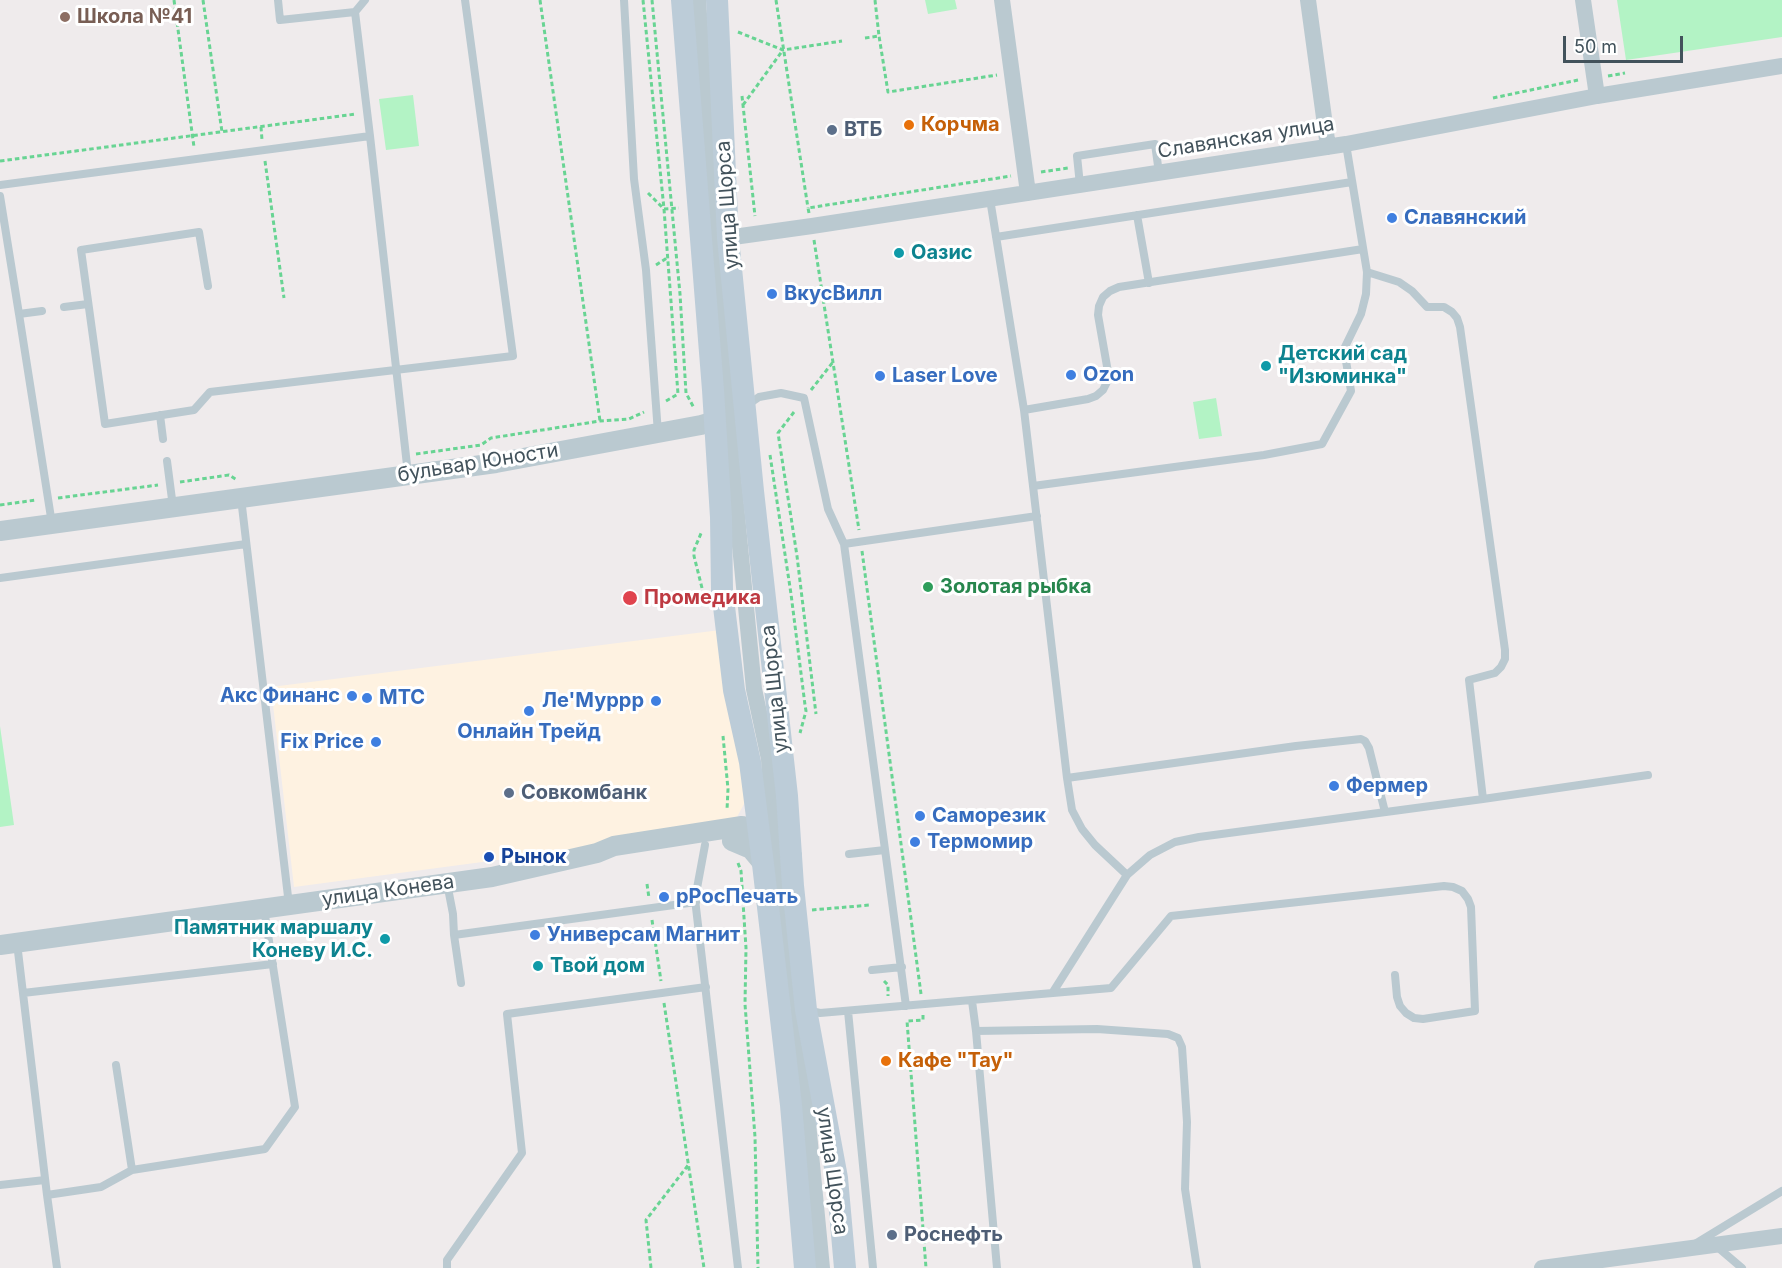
<!DOCTYPE html>
<html>
<head>
<meta charset="utf-8">
<style>
	body { margin:0 }
	#map { position:relative; width:1782px; height:1268px; overflow:hidden; background:#efebec; font-family:Inter,sans-serif }
	canvas { display:block }
	.scale { position:absolute; left:1563px; top:36px; width:120px; height:27px; box-sizing:border-box; border:3px solid #42525b; border-top:0; padding-left:8px; font-size:18px; line-height:21px; white-space:nowrap; color:#42525b; -webkit-text-stroke:4px #fff; paint-order:stroke }
</style>
</head>
<body>
<div id="map">
<canvas width="1782" height="1268"></canvas>
<div class="scale">50 m</div>
</div>
<script>
const ctx = document.querySelector('canvas').getContext('2d');
ctx.lineJoin = 'round';
function fillPath(path, color) { ctx.fillStyle = color; ctx.fill(path, 'evenodd'); }
const toPath = rows => new Path2D(rows.map(r => 'M' + r).join(''));
function trace(path, color, width, dash) { ctx.strokeStyle = color; ctx.lineWidth = width; ctx.lineCap = dash ? 'butt' : 'round'; ctx.setLineDash(dash || []); ctx.stroke(path); }
function write(font, color, halo, rows, align = 'center') {
  ctx.font = font + ' Inter,sans-serif'; ctx.lineWidth = 6; ctx.setLineDash([]); ctx.textBaseline = 'middle'; ctx.strokeStyle = halo; ctx.fillStyle = color; for (const [text, x, y, turn = 0] of rows) {
    ctx.save(); ctx.translate(x, y); ctx.rotate((+turn || 0) * Math.PI / 180); ctx.textAlign = isNaN(turn) ? turn : align; if (halo) ctx.strokeText(text, 0, 0); ctx.fillText(text, 0, 0); ctx.restore();
  }
}
const commercial = toPath([
	[728,629,745,785,744,804,737,817,725,827,663,838,294,887,271,687]
]);
const green = toPath([
	[925,0,955,0,957,9,928,14],
	[1617,0,1782,0,1782,37,1626,60],
	[413,95,419,146,386,150,379,99],
	[1216,398,1222,436,1199,439,1193,402],
	[0,726,14,825,0,827]
]);
const path = toPath([
	[174,0,194,147],
	[203,0,222,132],
	[540,0,600,421],
	[643,0,664,209,678,394,666,401],
	[652,0,680,294,686,393,694,408],
	[776,0,808,208],
	[875,0,879,36],
	[738,32,783,50,842,41],
	[865,38,879,36,888,92,997,75],
	[1608,76,1625,73],
	[742,96,755,216],
	[1493,98,1578,80],
	[743,105,783,50],
	[261,127,262,140],
	[0,161,356,114],
	[265,161,284,298],
	[1041,172,1068,168],
	[648,193,664,209,679,208],
	[809,213,808,208,1011,176],
	[814,240,859,530],
	[656,265,667,258],
	[811,390,833,362],
	[794,412,778,433,797,556,816,714],
	[416,454,481,445,491,438,600,421,629,419,644,412],
	[770,455,791,594,805,705,806,711,800,733],
	[180,482,229,475,237,480],
	[58,498,158,485],
	[0,505,36,500],
	[862,551,921,994],
	[702,588,694,556,694,550,702,531],
	[723,736,728,789,727,810],
	[738,863,741,871,746,948,745,1004,755,1137,758,1268],
	[647,884,649,898],
	[812,910,870,905],
	[652,920,661,981],
	[884,981,888,985,888,996],
	[664,1003,704,1268],
	[923,1015,923,1020,907,1021,926,1268],
	[651,1268,646,1220,689,1164]
]);
const service = toPath([
	[278,0,280,20,355,12],
	[365,0,355,12,370,136],
	[624,0,634,179,646,270,658,433],
	[0,185,370,136,408,474],
	[1080,185,1077,156,1155,144,1159,173],
	[0,196,19,314,42,311],
	[990,199,1024,410,1033,486],
	[1137,215,1149,283],
	[996,237,1352,182],
	[1367,272,1399,282,1412,291,1427,307,1444,307,1452,312,1457,318,1460,327,1505,650,1505,659,1501,667,1495,673,1469,680,1483,799],
	[208,286,199,232,81,250,105,424,194,410,210,392,513,356,465,0],
	[64,307,88,304],
	[19,314,52,524],
	[746,406,759,397,781,393,804,398,828,509,844,544,906,1006],
	[1024,410,1088,399,1096,396,1103,390,1107,382,1108,372,1098,315,1099,306,1103,297,1110,291,1119,287,1363,249],
	[160,415,163,439],
	[167,461,173,507],
	[241,498,289,905],
	[844,544,1037,516],
	[0,578,246,544],
	[1067,778,1296,746,1361,739,1365,741,1369,748,1385,812],
	[705,845,695,899,738,1268],
	[849,854,885,850],
	[1127,875,1095,845,1082,829,1072,810,1067,778,1033,486,1264,455,1322,444,1351,391,1344,349,1361,314,1366,294,1367,272,1346,144],
	[447,883,453,914,454,935,696,902],
	[454,935,461,983],
	[17,943,47,1195,101,1187,132,1170,265,1149,295,1107,264,909],
	[872,970,902,967],
	[1053,992,1127,875,1150,855,1175,842,1199,837,1483,799,1648,775],
	[23,993,273,964],
	[972,1001,976,1031,997,1268],
	[807,1010,820,1013,1111,988,1171,916,1444,886,1453,887,1462,891,1468,899,1471,907,1475,1011,1423,1019,1414,1018,1406,1013,1400,1006,1397,997,1395,975],
	[848,1011,873,1268],
	[976,1031,1097,1029,1168,1034,1178,1038,1182,1047,1187,1122,1185,1189,1197,1268],
	[116,1065,132,1170],
	[0,1185,45,1180],
	[47,1195,57,1268],
	[1695,1244,1782,1191],
	[1715,1245,1742,1268],
	[447,1268,447,1260,522,1153,507,1014,706,987]
]);
const minor = toPath([
	[698,0,731,454,754,689,769,759,772,821,780,886,790,1001,806,1102,822,1268],
	[1002,0,1028,193],
	[1308,0,1328,147],
	[1583,0,1597,96],
	[719,239,812,226,1346,144,1597,96,1782,66],
	[1542,1268,1782,1236]
]);
const tertiary = toPath([
	[714,421,729,429,749,449],
	[0,531,496,463,701,425,728,417,745,406],
	[750,835,772,821,787,796],
	[732,841,751,849,761,861],
	[0,945,492,877,597,853,614,846,742,826,774,835,792,856]
]);
const secondary = toPath([
	[682,0,713,390,721,517,722,590,734,690,750,762,763,864,791,1105,805,1268],
	[717,0,728,238,753,491,787,796,793,886,806,1010,837,1178,845,1268]
]);
const markers = [
	[65,17,6,"#8d6e63"],
	[909,125,6,"#e8710a"],
	[832,130,6,"#5c6f8a"],
	[1392,218,6,"#3f7fe0"],
	[899,253,6,"#0f9aa8"],
	[772,294,6,"#3f7fe0"],
	[1266,366,6,"#0f9aa8"],
	[1071,375,6,"#3f7fe0"],
	[880,376,6,"#3f7fe0"],
	[928,587,6,"#2e9e5b"],
	[630,598,8,"#e0444e"],
	[352,696,6,"#3f7fe0"],
	[367,698,6,"#3f7fe0"],
	[656,701,6,"#3f7fe0"],
	[529,711,6,"#3f7fe0"],
	[376,742,6,"#3f7fe0"],
	[1334,786,6,"#3f7fe0"],
	[509,793,6,"#5c6f8a"],
	[920,816,6,"#3f7fe0"],
	[915,842,6,"#3f7fe0"],
	[489,857,6,"#1a4fb4"],
	[664,897,6,"#3f7fe0"],
	[535,935,6,"#3f7fe0"],
	[385,939,6,"#0f9aa8"],
	[538,966,6,"#0f9aa8"],
	[886,1061,6,"#e8710a"],
	[892,1235,6,"#5c6f8a"]
];
const educationNames = [
	["Школа №41",77,17]
];
const foodNames = [
	["Корчма",921,125],
	["Кафе \"Тау\"",898,1061]
];
const serviceNames = [
	["ВТБ",844,130],
	["Совкомбанк",521,793],
	["Роснефть",904,1235]
];
const streetNames = [
	["Славянская улица",1246,138,-9],
	["улица Щорса",728,205,-94],
	["бульвар Юности",478,463,-9],
	["улица Щорса",775,689,-96],
	["улица Конева",388,891,-8],
	["улица Щорса",832,1171,82]
];
const shopNames = [
	["Славянский",1404,218],
	["ВкусВилл",784,294],
	["Ozon",1083,375],
	["Laser Love",892,376],
	["Акс Финанс",340,696,"right"],
	["МТС",379,698],
	["Ле'Муррр",644,701,"right"],
	["Онлайн Трейд",529,732,"center"],
	["Fix Price",364,742,"right"],
	["Фермер",1346,786],
	["Саморезик",932,816],
	["Термомир",927,842],
	["рРосПечать",676,897],
	["Универсам Магнит",547,935]
];
const cultureNames = [
	["Оазис",911,253],
	["Детский сад",1278,354],
	["\"Изюминка\"",1278,377],
	["Памятник маршалу",373,928,"right"],
	["Коневу И.С.",373,951,"right"],
	["Твой дом",550,966]
];
const leisureNames = [
	["Золотая рыбка",940,587]
];
const healthNames = [
	["Промедика",644,598]
];
const transitNames = [
	["Рынок",501,857]
];
fillPath(commercial, '#fef2e1');
fillPath(green, '#b3f3c5');
trace(path, '#68d493', 3, [4.5, 3]);
trace(service, '#bac9d0', 8);
trace(minor, '#bac9d0', 16);
trace(tertiary, '#bac9d0', 20);
trace(secondary, '#bcccd8', 22);
for (const [x, y, r, color] of markers) { const dot = new Path2D(); dot.arc(x, y, r, 0, 2 * Math.PI); ctx.fillStyle = color; ctx.fill(dot); trace(dot, '#fff', 2); }
write('bold 20px', '#785e54', '#fff', educationNames, 'left');
write('bold 20px', '#c56008', '#fff', foodNames, 'left');
write('bold 20px', '#4e5e75', '#fff', serviceNames, 'left');
write('20px', '#42525b', '#fff', streetNames);
write('bold 20px', '#366cbe', '#fff', shopNames, 'left');
write('bold 20px', '#0d838f', '#fff', cultureNames, 'left');
write('bold 20px', '#27864d', '#fff', leisureNames, 'left');
write('bold 20px', '#be3a42', '#fff', healthNames, 'left');
write('bold 20px', '#164399', '#fff', transitNames, 'left');
</script>
</body>
</html>
